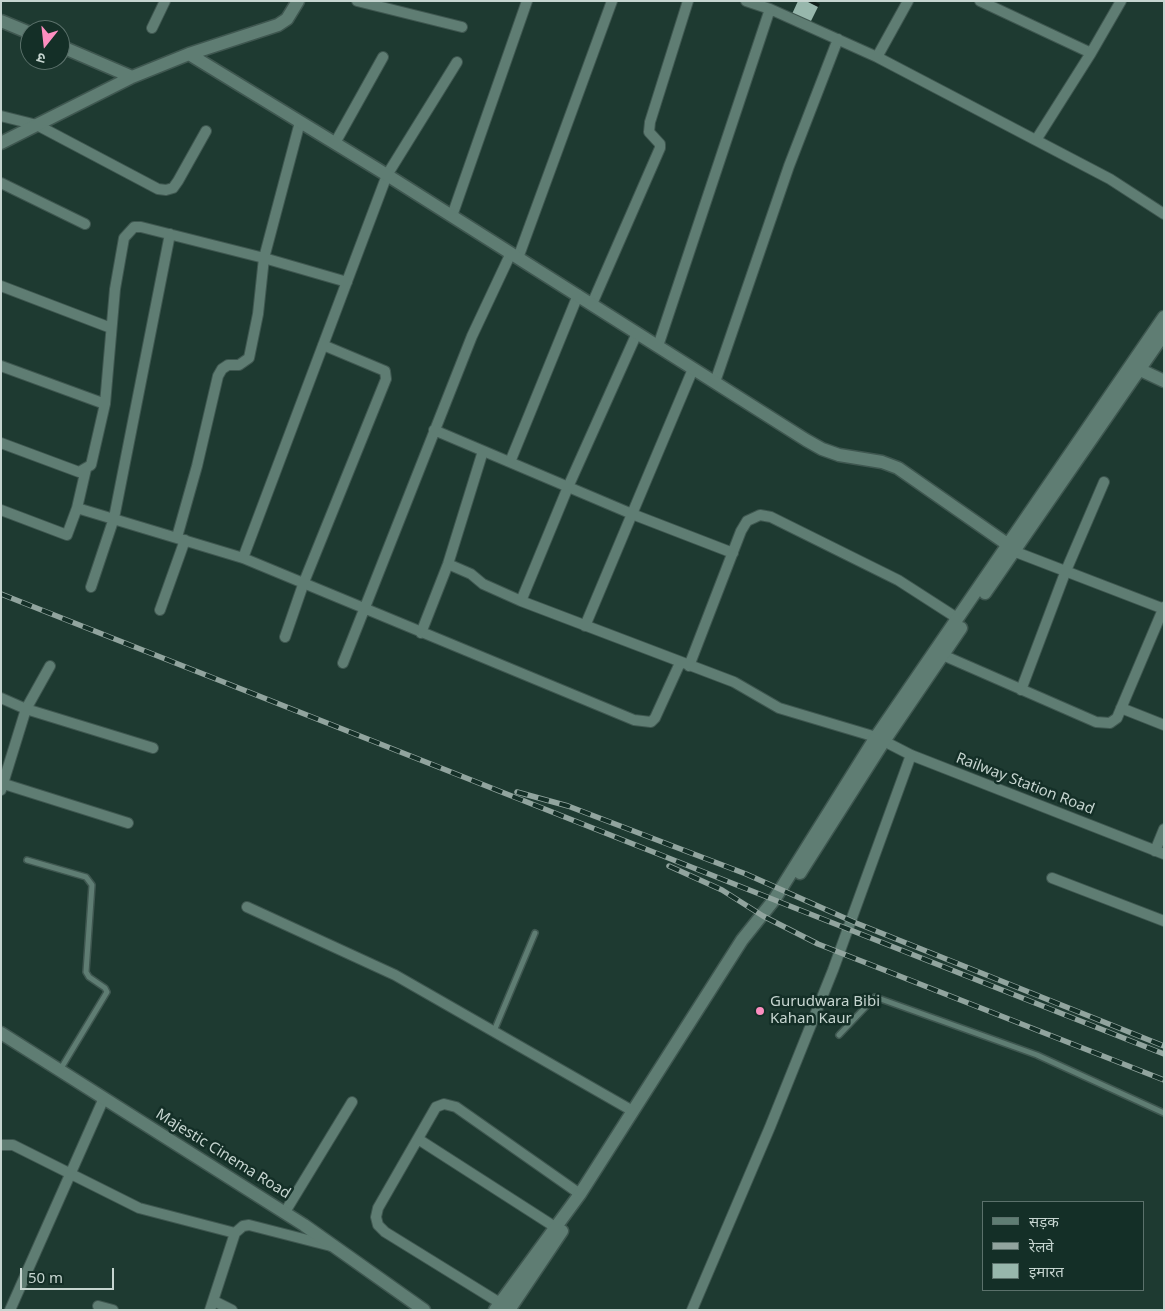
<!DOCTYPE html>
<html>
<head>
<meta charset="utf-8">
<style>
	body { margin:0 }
	#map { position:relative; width:1165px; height:1311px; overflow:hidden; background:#1e3a31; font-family:"Noto Sans","Noto Sans Devanagari",sans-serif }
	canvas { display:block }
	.frame { position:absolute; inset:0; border:2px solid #c6d5d0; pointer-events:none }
	.legend { position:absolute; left:982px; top:1201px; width:162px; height:90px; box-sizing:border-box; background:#142f27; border:1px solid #5b716b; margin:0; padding:6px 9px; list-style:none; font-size:15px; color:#c6d5d0 }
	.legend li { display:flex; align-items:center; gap:10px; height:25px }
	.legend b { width:25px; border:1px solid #5b716b }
	.north { position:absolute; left:20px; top:20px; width:50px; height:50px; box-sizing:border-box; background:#142f27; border:1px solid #5b716b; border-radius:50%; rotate:196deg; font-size:14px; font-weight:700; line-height:20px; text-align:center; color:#c6d5d0 }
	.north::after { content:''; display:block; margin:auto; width:18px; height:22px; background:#fd8ec0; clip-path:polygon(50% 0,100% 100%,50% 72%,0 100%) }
	.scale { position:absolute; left:20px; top:1268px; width:94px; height:22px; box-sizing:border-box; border:2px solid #c6d5d0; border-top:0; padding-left:6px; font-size:15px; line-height:18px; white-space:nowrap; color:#c6d5d0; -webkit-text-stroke:4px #142f27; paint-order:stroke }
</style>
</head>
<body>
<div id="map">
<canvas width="1165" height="1311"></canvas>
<div class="frame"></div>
<ul class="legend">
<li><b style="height:6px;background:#5f7d73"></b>सड़क</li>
<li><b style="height:6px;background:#91a49e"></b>रेलवे</li>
<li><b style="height:14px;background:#97b7ac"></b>इमारत</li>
</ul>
<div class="north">उ</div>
<div class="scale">50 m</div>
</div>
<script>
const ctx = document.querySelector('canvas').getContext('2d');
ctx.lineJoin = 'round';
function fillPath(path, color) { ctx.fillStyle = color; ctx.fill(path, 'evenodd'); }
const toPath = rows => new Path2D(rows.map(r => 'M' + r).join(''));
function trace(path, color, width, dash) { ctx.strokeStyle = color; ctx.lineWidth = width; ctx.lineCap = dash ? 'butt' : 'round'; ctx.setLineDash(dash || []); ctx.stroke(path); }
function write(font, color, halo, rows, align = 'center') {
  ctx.font = font + ' "Noto Sans",sans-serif'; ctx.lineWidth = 5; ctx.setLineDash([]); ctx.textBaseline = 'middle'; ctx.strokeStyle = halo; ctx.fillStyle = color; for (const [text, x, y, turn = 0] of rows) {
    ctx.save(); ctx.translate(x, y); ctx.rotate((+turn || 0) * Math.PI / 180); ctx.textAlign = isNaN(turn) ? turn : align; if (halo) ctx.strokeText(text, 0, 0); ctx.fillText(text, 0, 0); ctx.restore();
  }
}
const shadow = toPath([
	[799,1,813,1,820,4,810,21]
]);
const building = toPath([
	[798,1,806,1,818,7,810,23,792,14]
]);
const service = toPath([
	[27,860,86,877,92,885,86,972,89,977,105,988,107,992,60,1070],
	[494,1031,535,933],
	[839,1035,875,997,1037,1055,1164,1113]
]);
const minor = toPath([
	[357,1,462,27],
	[746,1,770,9,877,57,1110,179,1164,214],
	[980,1,1091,53,1121,1],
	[152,28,165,1],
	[877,57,908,1],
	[1,116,37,125,158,189,166,190,173,188,178,181,206,131],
	[1036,140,1091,53],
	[335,143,383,57],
	[1,183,85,224],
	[452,216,527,1],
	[518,258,612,1],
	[1,286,111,328],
	[592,304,660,148,660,144,649,132,650,122,688,1],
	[658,346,770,9],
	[1,366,105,404],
	[715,382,789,166,838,39],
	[434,430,632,514,693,369],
	[1,443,79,472,91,465,105,404,115,289,124,238,134,227,141,227,264,258,347,282],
	[510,462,578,295],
	[77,508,86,469],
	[1,510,67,535,77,508,243,558,634,720,651,722,655,718,680,663],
	[177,537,197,466,218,376,222,369,228,365,239,365,249,358,258,314,264,258,300,122],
	[1008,549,1164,609],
	[243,558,387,175,457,62],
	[448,564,471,574,483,584,521,601,734,682,779,708,876,737,911,755,1164,854],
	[91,587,114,518,170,234],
	[521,601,568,487,637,333],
	[160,610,185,540],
	[585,626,632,514,733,553],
	[421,633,448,564,483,451],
	[285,637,304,582,386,379,385,371,323,345],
	[938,653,1096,722,1110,723,1117,718,1164,607],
	[343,663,472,336,511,253],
	[689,666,741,531,747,521,760,515,771,517,898,580,957,618],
	[1021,690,1065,573,1104,482],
	[1,698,26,709,153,748],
	[1121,708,1164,725],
	[1,783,128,823],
	[1,790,26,709,50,666],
	[1155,851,1164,829],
	[1052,878,1164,921],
	[247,907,395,975,631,1110],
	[418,1139,555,1227],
	[1,1145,13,1145,139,1208,235,1233],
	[285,1212,352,1102],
	[214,1301,232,1310],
	[500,1303,385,1232,378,1225,376,1217,378,1208,436,1107,444,1104,456,1107,580,1194],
	[98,1306,113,1310],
	[10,1310,104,1098],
	[210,1310,235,1233,243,1226,249,1225,331,1246],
	[692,1310,770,1127,833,970,911,755]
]);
const tertiary = toPath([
	[1,21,30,33],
	[60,46,132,77],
	[189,54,387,175,806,440,822,449,839,455,882,462,898,468,1007,544],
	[1,143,132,77,189,54,278,25,287,19,298,1],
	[1132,366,1164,381],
	[985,593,1164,334],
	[800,873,884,741,961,628],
	[1,1033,304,1225,424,1310],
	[495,1310,580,1194,742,940,774,900,876,737,1164,317],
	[509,1310,562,1231]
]);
const rail = toPath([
	[1,594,1164,1054],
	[517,792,568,806,746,874,856,923,1164,1046],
	[669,866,722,890,763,916,818,944,1164,1080]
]);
const markers = [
	[760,1011,5,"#fd8ec0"]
];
const streetNames = [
	["Railway Station Road",1025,784,21],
	["Majestic Cinema Road",223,1154,32]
];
const poiNames = [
	["Gurudwara Bibi",770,1002],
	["Kahan Kaur",770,1019]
];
fillPath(shadow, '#0007');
fillPath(building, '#97b7ac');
trace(service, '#3f5750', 8);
trace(minor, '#3f5750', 12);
trace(tertiary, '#3f5750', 15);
trace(service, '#5f7d73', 5);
trace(minor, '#5f7d73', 10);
trace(tertiary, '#5f7d73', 12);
trace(rail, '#91a49e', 5.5);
trace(rail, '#142f27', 4, [11]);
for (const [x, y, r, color] of markers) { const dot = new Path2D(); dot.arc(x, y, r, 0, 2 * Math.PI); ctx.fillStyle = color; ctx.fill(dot); trace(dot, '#142f27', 2); }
write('15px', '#c6d5d0', '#142f27', streetNames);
write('15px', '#c6d5d0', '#142f27', poiNames, 'left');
</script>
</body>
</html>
